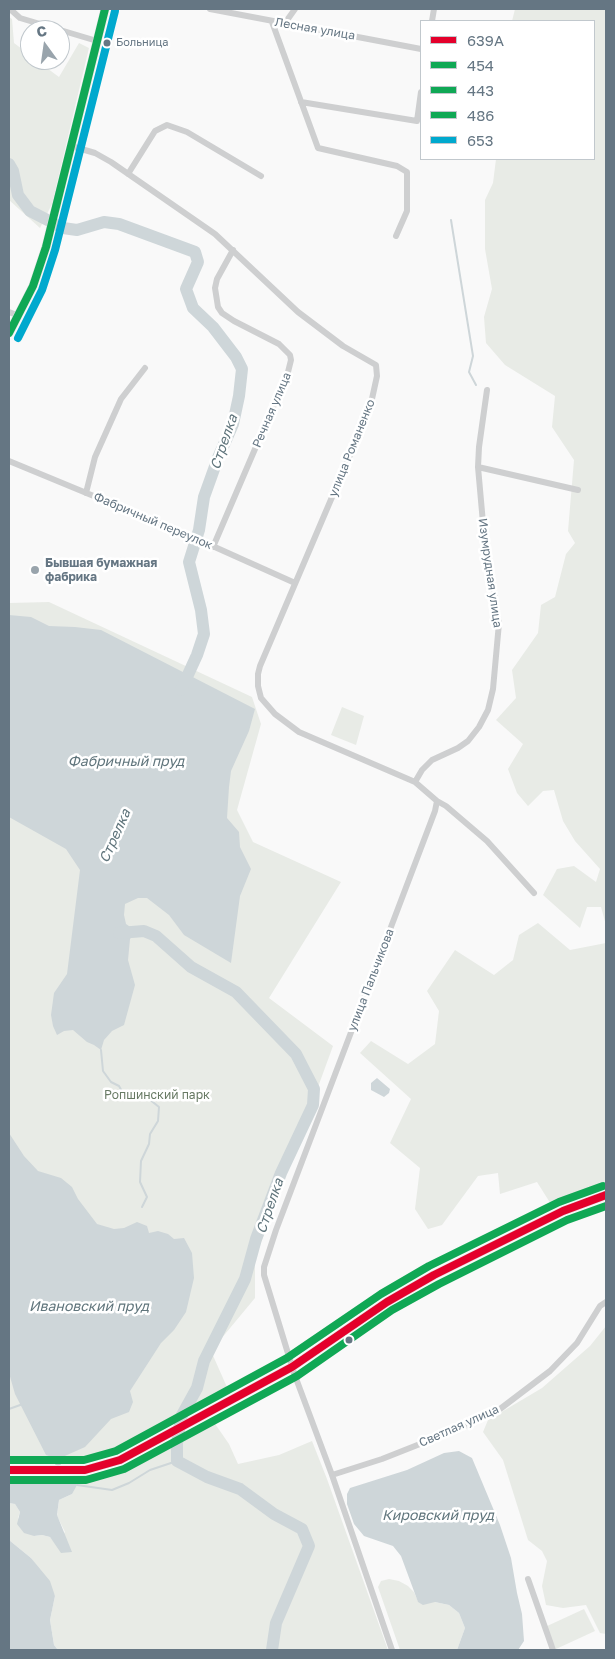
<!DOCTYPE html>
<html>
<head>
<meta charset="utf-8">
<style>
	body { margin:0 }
	#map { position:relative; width:615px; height:1659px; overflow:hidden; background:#f9f9f9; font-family:"Golos Text",sans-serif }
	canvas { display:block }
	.frame { position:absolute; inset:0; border:10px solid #657683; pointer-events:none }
	.legend { position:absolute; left:420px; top:20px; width:175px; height:140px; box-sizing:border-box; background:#fff; border:1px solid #c1c8cd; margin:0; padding:6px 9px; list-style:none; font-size:15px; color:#657683 }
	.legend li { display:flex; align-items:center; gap:10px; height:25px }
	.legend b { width:25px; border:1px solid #c1c8cd }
	.north { position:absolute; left:20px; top:20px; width:50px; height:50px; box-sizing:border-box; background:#fff; border:1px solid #c1c8cd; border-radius:50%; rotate:346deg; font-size:14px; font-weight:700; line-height:20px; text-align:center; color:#657683 }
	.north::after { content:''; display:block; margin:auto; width:18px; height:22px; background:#99a4ac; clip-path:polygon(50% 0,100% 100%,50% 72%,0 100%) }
</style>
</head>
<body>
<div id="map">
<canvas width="615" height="1659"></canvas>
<div class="frame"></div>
<ul class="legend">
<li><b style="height:6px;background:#e4002b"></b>639А</li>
<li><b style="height:6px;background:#10a855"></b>454</li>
<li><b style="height:6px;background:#10a855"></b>443</li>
<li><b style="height:6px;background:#10a855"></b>486</li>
<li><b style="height:6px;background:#00a9ce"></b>653</li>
</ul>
<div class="north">С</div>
</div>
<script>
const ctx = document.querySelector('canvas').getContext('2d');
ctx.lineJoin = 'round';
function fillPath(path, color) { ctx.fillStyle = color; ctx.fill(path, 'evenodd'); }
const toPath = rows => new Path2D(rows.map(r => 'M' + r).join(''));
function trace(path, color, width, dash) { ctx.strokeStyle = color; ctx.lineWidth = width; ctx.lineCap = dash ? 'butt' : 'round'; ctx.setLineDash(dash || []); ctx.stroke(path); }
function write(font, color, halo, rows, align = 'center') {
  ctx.font = font + ' "Golos Text",sans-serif'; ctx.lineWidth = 5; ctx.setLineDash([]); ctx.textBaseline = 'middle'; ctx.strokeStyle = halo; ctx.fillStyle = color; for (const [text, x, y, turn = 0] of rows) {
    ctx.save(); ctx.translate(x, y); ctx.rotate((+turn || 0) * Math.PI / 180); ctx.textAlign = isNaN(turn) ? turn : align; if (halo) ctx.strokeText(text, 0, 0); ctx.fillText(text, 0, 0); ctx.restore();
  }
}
const green = toPath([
	[515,9,606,9,606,925,601,907,587,907,580,928,543,895,557,869,574,866,596,882,600,869,575,841,563,821,554,790,543,791,528,806,517,793,508,769,523,744,496,720,516,698,512,670,538,633,541,605,555,597,566,554,575,543,568,531,574,460,552,427,555,396,505,365,486,343,484,317,492,289,485,249,485,200,493,183,496,159,594,159,594,21,512,21],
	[9,17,12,19,14,43,30,55,30,60,36,60,59,77,79,43,89,48,52,204,40,228,9,200],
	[49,602,252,697,261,724,237,810,253,842,341,882,269,998,333,1046,255,1259,255,1298,211,1351,230,1394,125,1450,89,1461,9,1463,9,603],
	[342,707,364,716,356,745,331,735],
	[538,923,570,950,606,943,606,1185,554,1209,537,1182,500,1194,498,1173,478,1176,442,1225,428,1229,415,1209,420,1168,390,1143,411,1099,360,1053,371,1041,408,1064,435,1044,439,1011,427,991,455,950,494,975,513,960,519,935],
	[606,1326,606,1634,600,1633,586,1605,563,1608,546,1605,542,1586,547,1561,542,1551,528,1540,503,1460,483,1432,488,1420,542,1388,590,1346],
	[211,1418,229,1444,238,1464,279,1455,312,1441,327,1479,388,1650,58,1650,54,1645,50,1620,55,1596,31,1558,9,1540,9,1503,15,1504,20,1512,18,1518,34,1536,42,1535,50,1537,55,1543,65,1532,57,1516,59,1500,72,1494,73,1481,9,1481,9,1478,90,1475,125,1465],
	[389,1579,399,1581,408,1586,414,1592,418,1601,435,1602,449,1605,459,1613,465,1628,457,1650,400,1650,378,1587,381,1581],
	[584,1609,595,1631,556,1649,545,1627]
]);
const water = toPath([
	[9,615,31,617,49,626,75,627,101,630,255,709,249,731,231,771,229,787,227,818,239,832,240,847,251,869,240,896,231,963,184,935,169,915,147,898,138,898,125,904,124,915,126,924,136,931,130,939,128,960,135,985,124,1025,112,1031,104,1040,101,1050,94,1045,87,1042,73,1030,64,1031,57,1035,53,1026,51,1015,54,993,67,974,80,870,66,849,9,817],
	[377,1078,390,1089,389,1093,384,1097,371,1090,371,1083],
	[9,1133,24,1156,38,1171,61,1178,72,1187,78,1199,97,1224,114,1229,124,1228,137,1222,147,1226,149,1233,158,1231,168,1234,174,1239,184,1238,192,1253,194,1278,186,1312,174,1330,161,1343,130,1391,133,1402,129,1412,111,1419,85,1447,58,1459,46,1455,15,1394,9,1373],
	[459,1451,472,1458,500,1525,511,1558,517,1593,522,1614,524,1641,518,1650,457,1650,465,1628,459,1613,449,1605,435,1602,423,1605,418,1602,401,1556,393,1546,364,1536,354,1524,347,1504,347,1494,350,1488,407,1470,444,1453],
	[9,1481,73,1481,77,1485,72,1494,59,1500,57,1515,72,1552,61,1553,50,1537,42,1535,34,1536,24,1533,17,1524,20,1512,15,1504,9,1503],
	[9,1540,31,1558,50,1581,55,1596,50,1620,54,1645,58,1650,9,1650]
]);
const stream = toPath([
	[451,220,473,356,469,372,476,385],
	[101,1050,103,1071,111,1082,119,1086,124,1095,132,1100,149,1099,159,1107,158,1121,150,1134,149,1144,141,1161,140,1182,147,1197,142,1207],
	[9,1409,23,1404],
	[77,1485,112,1490,129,1483,150,1470,177,1461]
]);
const canal = toPath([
	[58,1459,58,1462]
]);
const river = toPath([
	[9,164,13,171,18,195,30,211,63,228,77,230,104,222,119,224,195,252,198,262,186,289,193,308,213,327,236,357,242,369,239,396,233,424,218,458,204,497,199,530,189,562,201,610,204,634,197,655,181,690],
	[119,933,144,931,156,936,191,967,236,992,296,1054,314,1089,313,1105,281,1173,256,1239,245,1279,204,1361,197,1388,181,1417,177,1443,177,1461,207,1477,240,1489,274,1514,302,1529,309,1546,276,1623,272,1650]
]);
const minor = toPath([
	[10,9,20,18,97,41],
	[210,9,421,49],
	[432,21,434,9],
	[272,22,318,148,397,166,407,172,407,211,396,236],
	[285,23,295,9],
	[301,102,417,121,421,92],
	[71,146,95,153,111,162,215,234,298,312,343,346,376,365,377,376,370,408,260,666,258,674,258,686,261,698,275,714,299,732,415,782,437,801,435,811,276,1230,264,1267,264,1275,294,1373,332,1475,392,1650],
	[128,174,155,131,167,125,187,132,261,176],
	[9,312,19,316],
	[9,461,188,535,295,583],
	[478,467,578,490],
	[86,493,95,457,121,399,145,368],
	[213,547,288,372,291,360,290,355,279,344,234,321,222,313,218,307,215,288,217,279,233,250],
	[415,782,422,770,432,760,458,748,468,741,479,727,488,710,493,689,499,623,483,523,478,467,479,447,487,390],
	[437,801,446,806,487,841,534,893],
	[332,1475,382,1459,463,1427,500,1409,550,1371,577,1343,600,1306,606,1302],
	[528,1579,553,1650]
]);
const secondary = toPath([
	[9,333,33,286,46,247,105,9],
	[9,1470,85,1470,120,1460,292,1367,387,1302,434,1275,563,1211,606,1195]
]);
const bus1 = toPath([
	[9,1470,85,1470,120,1460,292,1367,387,1302,434,1275,563,1211,606,1195]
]);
const bus2 = toPath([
	[9,1480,86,1480,124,1469,297,1376,392,1310,439,1284,567,1220,606,1206]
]);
const bus3 = toPath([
	[9,1460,84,1460,116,1451,287,1358,381,1294,429,1266,559,1202,603,1186]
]);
const bus4 = toPath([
	[9,333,33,286,46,247,105,9]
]);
const bus5 = toPath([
	[18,338,42,290,55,250,115,11]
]);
const markers = [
	[107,43,4.5,"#657683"],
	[35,570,5,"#99a4ac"],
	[349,1340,4.5,"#657683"]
];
const busNames = [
	["Больница",116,43]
];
const streetNames = [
	["Лесная улица",315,29,10],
	["Речная улица",272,410,-67],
	["улица Романенко",352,448,-68],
	["Фабричный переулок",153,521,23],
	["Изумрудная улица",490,573,82],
	["улица Пальчикова",371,980,-69],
	["Светлая улица",459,1426,-24]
];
const poiNames = [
	["Бывшая бумажная",45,563],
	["фабрика",45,577]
];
const parkNames = [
	["Ропшинский парк",157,1095]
];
const waterNames = [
	["Стрелка",224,442,-71],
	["Фабричный пруд",126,762],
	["Стрелка",115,836,-66],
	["Стрелка",270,1206,-71],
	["Ивановский пруд",89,1307],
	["Кировский пруд",438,1516]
];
fillPath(green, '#e8ebe6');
fillPath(water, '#ced6d9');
trace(stream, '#ced6d9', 2);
trace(canal, '#ced6d9', 7);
trace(river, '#ced6d9', 12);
trace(minor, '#cecfd0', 6);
trace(secondary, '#e1e2e2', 9);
trace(bus1, '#e4002b', 8);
trace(bus2, '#10a855', 8);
trace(bus3, '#10a855', 8);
trace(bus4, '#10a855', 8);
trace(bus5, '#00a9ce', 8);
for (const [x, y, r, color] of markers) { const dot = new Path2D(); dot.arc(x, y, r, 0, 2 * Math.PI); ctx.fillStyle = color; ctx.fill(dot); trace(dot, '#fff', 2); }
write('11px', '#657683', '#fff', busNames, 'left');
write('12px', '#657683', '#fff', streetNames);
write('bold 12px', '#657683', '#fff', poiNames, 'left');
write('12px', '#687a64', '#fff', parkNames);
write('italic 14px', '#60757c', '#fff', waterNames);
</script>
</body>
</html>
